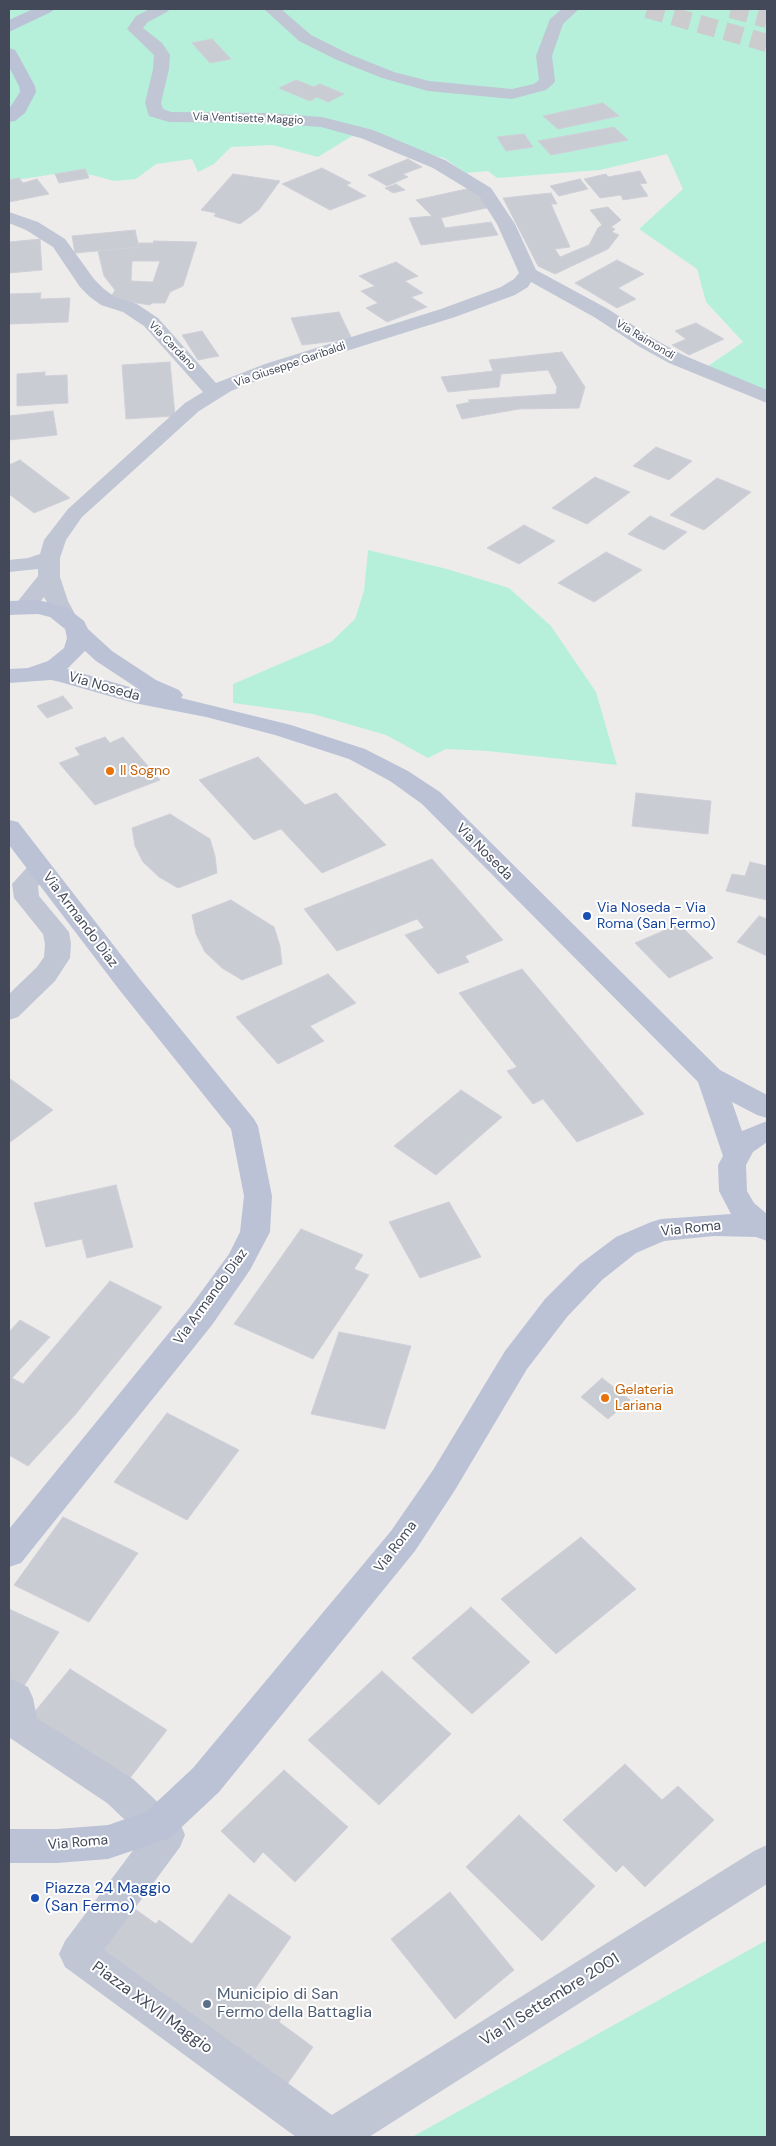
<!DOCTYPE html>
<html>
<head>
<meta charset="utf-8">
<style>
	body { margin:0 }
	#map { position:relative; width:776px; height:2146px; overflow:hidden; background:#eeeceb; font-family:"DM Sans",sans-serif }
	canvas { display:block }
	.frame { position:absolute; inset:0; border:10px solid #434959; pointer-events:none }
</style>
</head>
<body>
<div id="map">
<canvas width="776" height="2146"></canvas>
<div class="frame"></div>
</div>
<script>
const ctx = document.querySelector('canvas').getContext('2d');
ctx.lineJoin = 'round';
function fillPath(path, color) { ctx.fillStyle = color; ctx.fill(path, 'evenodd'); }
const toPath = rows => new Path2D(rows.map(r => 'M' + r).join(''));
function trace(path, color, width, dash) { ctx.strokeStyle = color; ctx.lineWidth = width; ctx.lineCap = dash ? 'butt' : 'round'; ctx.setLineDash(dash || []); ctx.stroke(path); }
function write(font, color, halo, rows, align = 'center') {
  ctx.font = font + ' "DM Sans",sans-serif'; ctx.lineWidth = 4; ctx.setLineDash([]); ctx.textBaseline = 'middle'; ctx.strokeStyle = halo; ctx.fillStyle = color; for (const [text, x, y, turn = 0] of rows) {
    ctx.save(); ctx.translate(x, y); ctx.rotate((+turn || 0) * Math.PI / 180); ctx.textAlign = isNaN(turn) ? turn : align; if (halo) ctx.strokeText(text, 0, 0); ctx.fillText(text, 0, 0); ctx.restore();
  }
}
const green = toPath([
	[9,9,767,9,767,391,708,366,743,342,706,302,697,269,639,229,683,189,667,154,600,170,497,178,488,171,466,173,444,158,352,136,318,157,272,145,231,147,214,164,198,172,192,159,156,164,136,179,114,181,92,175,55,174,9,181],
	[368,550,447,569,509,588,551,626,596,692,617,765,487,751,446,749,428,758,386,735,313,714,233,703,233,684,331,642,355,619,364,591],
	[767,1940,767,2137,412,2137]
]);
const building = toPath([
	[212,39,231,59,210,63,192,43,212,39],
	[296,80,314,87,320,84,344,94,328,102,317,97,310,101,279,88,296,80],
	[603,103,619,116,558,129,543,116,603,103],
	[614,127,628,140,551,155,538,141,614,127],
	[524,134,533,147,506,151,497,137,524,134],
	[408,159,422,167,403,174,408,177,387,186,368,175,408,159],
	[322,168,351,183,346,185,366,196,330,210,282,184,322,168],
	[85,169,89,178,59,183,55,174,85,169],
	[640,171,647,183,640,184,648,196,623,200,621,195,600,198,584,179,606,174,608,177,640,171],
	[233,174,280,181,259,210,240,224,214,216,216,213,201,210,233,174],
	[19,178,23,183,37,179,49,194,9,202,9,180,19,178],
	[580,179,588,189,559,196,550,186,580,179],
	[396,184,405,190,393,193,385,188,396,184],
	[471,188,491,207,441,218,445,228,491,222,498,235,421,245,409,218,432,216,416,200,471,188],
	[551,193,557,204,551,204,570,247,555,249,560,257,589,245,598,228,602,225,590,210,608,207,621,220,611,227,615,229,612,232,619,235,608,249,555,274,538,266,503,198,551,193],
	[135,230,139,247,75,253,72,236,135,230],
	[40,239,42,270,9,273,9,242,40,239],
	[154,241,197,242,183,286,170,292,165,303,152,303,150,305,110,299,115,290,104,276,98,251,139,247,138,243,153,243,154,241],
	[132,261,160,261,153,282,131,281,132,261],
	[617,260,644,274,618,288,636,299,617,308,575,283,617,260],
	[396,262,418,276,405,281,423,293,411,297,427,307,387,322,366,308,378,303,361,291,375,286,359,276,396,262],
	[41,293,40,299,70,298,68,322,9,324,9,294,41,293],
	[339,312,352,339,302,345,291,318,339,312],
	[696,323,724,339,689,355,672,345,686,339,675,331,696,323],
	[202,331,219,356,198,360,182,335,202,331],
	[562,352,585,387,579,408,519,409,462,419,456,405,470,402,468,400,556,394,557,387,548,370,501,374,499,387,448,392,441,377,493,371,489,360,562,352],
	[170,362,175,416,126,419,122,365,170,362],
	[45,372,45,376,67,375,68,403,17,406,17,374,45,372],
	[53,411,57,435,9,440,9,416,53,411],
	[656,447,692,461,669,480,633,466,656,447],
	[20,460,70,498,34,513,9,494,9,465,20,460],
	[595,477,630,492,587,524,552,508,595,477],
	[717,478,751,492,704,530,670,515,717,478],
	[650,516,687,532,664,550,628,534,650,516],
	[524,525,555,541,519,564,487,548,524,525],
	[606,552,642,570,594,602,558,583,606,552],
	[63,696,73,708,47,718,37,706,63,696],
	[105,737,110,743,123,737,160,780,95,805,59,763,80,755,75,748,105,737],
	[258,757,305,805,336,793,386,845,322,873,281,829,254,840,199,780,258,757],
	[636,793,711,801,708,834,632,826,636,793],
	[170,814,210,839,215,856,217,873,178,888,159,877,143,862,135,846,132,828,170,814],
	[432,859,503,940,465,956,469,962,438,974,405,935,424,928,417,919,337,951,304,909,432,859],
	[750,862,767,866,767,900,726,891,732,874,745,876,750,862],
	[231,900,274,927,280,946,282,964,242,980,222,968,205,952,196,934,192,915,231,900],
	[759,916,767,919,767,956,737,942,759,916],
	[679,924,713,958,669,978,635,943,679,924],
	[522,969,644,1114,577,1142,543,1099,533,1104,507,1071,517,1067,459,993,522,969],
	[328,974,356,1003,310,1026,324,1041,278,1064,236,1017,328,974],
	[9,1078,53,1110,9,1143,9,1078],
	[461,1090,502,1117,436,1175,394,1146,461,1090],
	[116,1185,133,1247,87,1258,82,1239,46,1247,34,1203,116,1185],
	[449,1202,481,1257,420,1278,389,1222,449,1202],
	[301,1229,363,1255,354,1269,369,1275,313,1359,234,1324,301,1229],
	[110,1281,162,1307,75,1415,28,1466,9,1455,9,1332,20,1320,50,1337,12,1378,23,1384,110,1281],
	[339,1332,411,1346,385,1429,311,1414,339,1332],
	[602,1378,630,1400,608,1419,581,1397,602,1378],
	[167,1413,239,1450,187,1520,114,1482,167,1413],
	[63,1517,138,1553,89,1622,14,1585,63,1517],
	[581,1537,636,1589,556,1654,501,1599,581,1537],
	[471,1607,530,1662,472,1714,412,1658,471,1607],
	[9,1609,59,1632,16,1698,9,1694,9,1609],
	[70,1669,167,1730,120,1791,22,1727,70,1669],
	[382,1671,451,1734,379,1805,308,1740,382,1671],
	[625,1764,662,1800,678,1786,714,1820,645,1887,623,1865,616,1872,563,1820,625,1764],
	[284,1770,348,1827,295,1882,263,1852,254,1863,221,1831,284,1770],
	[519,1815,595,1886,542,1941,466,1867,519,1815],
	[450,1892,514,1970,455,2019,391,1939,450,1892],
	[229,1894,291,1937,252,1993,283,2015,279,2022,313,2047,277,2099,78,1954,121,1899,156,1924,159,1920,192,1944,229,1894]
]);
const motorwayTunnel = toPath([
	[647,9,767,43],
	[731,9,767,19]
]);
const pedestrian = toPath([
	[9,1678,28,1687,33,1698,37,1718,133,1779,180,1823,185,1835,180,1847,104,1950,343,2123,349,2137,296,2137,65,1967,59,1954,65,1941,143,1837,107,1803,10,1738,9,1678]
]);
const minor = toPath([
	[150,9,170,9,167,12,148,22,143,28,162,43,170,55,169,69,161,103,163,109,171,112,266,113,322,117,373,130,445,160,491,188,515,224,536,270,608,309,654,339,683,355,767,390,767,403,669,363,640,347,594,317,531,282,528,287,515,295,455,317,279,372,231,391,199,411,82,517,66,540,60,558,60,577,68,601,76,616,73,621,65,623,57,621,44,597,33,611,25,613,17,611,14,606,38,576,38,569,9,572,9,560,28,558,40,554,44,540,68,509,185,403,203,392,144,326,123,312,101,305,90,297,80,287,53,247,26,230,9,223,9,212,38,222,65,239,94,279,104,289,115,297,137,304,158,318,216,383,265,364,441,309,501,287,514,279,519,273,497,224,479,196,433,168,361,138,321,127,266,123,169,122,149,116,145,103,153,69,154,55,127,29,136,16,150,9],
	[264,9,281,9,311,35,349,54,394,72,429,81,512,89,534,84,539,80,536,56,550,19,562,9,579,9,563,24,552,56,555,81,553,84,546,90,512,99,428,91,382,78,337,60,299,41,264,9],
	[40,861,49,863,53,869,38,886,39,896,69,932,71,944,70,958,55,981,18,1017,9,1020,9,994,37,967,44,957,45,944,43,934,14,898,12,884,31,863,40,861],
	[767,1845,767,1884,369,2137,313,2137,319,2123,754,1851,767,1845]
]);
const secondary = toPath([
	[33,9,54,9,51,12,9,32,9,20,33,9],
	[9,48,15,50,17,53,35,86,36,92,25,113,15,121,9,122,9,109,20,92,19,86,9,67,9,48],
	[38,600,66,607,84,621,88,629,112,651,156,680,179,690,183,695,181,698,291,725,365,749,408,771,440,792,720,1070,767,1095,767,1118,757,1115,732,1102,742,1131,767,1121,767,1142,753,1152,746,1165,747,1191,754,1203,767,1214,767,1241,756,1237,714,1236,664,1241,636,1253,602,1280,567,1317,527,1369,455,1490,415,1551,219,1792,170,1838,108,1859,57,1863,9,1863,9,1829,57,1829,108,1825,146,1812,193,1768,391,1531,433,1470,505,1351,545,1299,580,1264,616,1237,651,1222,661,1219,731,1214,719,1191,718,1165,723,1156,698,1082,422,804,390,781,349,759,275,735,206,717,134,703,60,682,51,680,9,683,9,669,28,668,48,661,64,648,67,638,65,629,50,617,38,614,9,615,9,601,38,600],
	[85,651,96,661,140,690,67,669,85,651],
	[9,820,18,822,139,978,254,1119,258,1126,272,1196,270,1232,250,1270,212,1325,21,1563,9,1567,9,1529,190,1307,229,1254,240,1232,244,1196,231,1129,121,992,9,845,9,820]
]);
const markers = [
	[110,771,5,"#e8710a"],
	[587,916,5,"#1a4fb4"],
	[605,1398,5,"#e8710a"],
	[35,1898,5,"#1a4fb4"],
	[207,2004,5,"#5c6f8a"]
];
const farStreetnames = [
	["Via Ventisette Maggio",248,119,2],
	["Via Raimondi",645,340,31],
	["Via Cardano",172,346,46],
	["Via Giuseppe Garibaldi",290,365,-19]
];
const streetNames = [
	["Via Noseda",104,687,16],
	["Via Noseda",484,852,45],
	["Via Armando Diaz",80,920,53],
	["Via Roma",691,1229,-6],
	["Via Armando Diaz",211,1297,-54],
	["Via Roma",396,1547,-53],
	["Via Roma",78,1843,-5]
];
const foodNames = [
	["Il Sogno",120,771],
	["Gelateria",615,1390],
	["Lariana",615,1406]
];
const transitNames = [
	["Via Noseda - Via",597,908],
	["Roma (San Fermo)",597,924]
];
const nearTransitnames = [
	["Piazza 24 Maggio",45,1889],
	["(San Fermo)",45,1907]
];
const nearServicenames = [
	["Municipio di San",217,1995],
	["Fermo della Battaglia",217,2013]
];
const nearStreetnames = [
	["Via 11 Settembre 2001",550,2000,-32],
	["Piazza XXVII Maggio",152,2008,36]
];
fillPath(green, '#b6f0db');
fillPath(building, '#caccd4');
trace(building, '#cfcfd8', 1);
trace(motorwayTunnel, '#cccbce', 18, [18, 9]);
fillPath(pedestrian, '#c0c6d4');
fillPath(minor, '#c0c6d4');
fillPath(secondary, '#bcc2d6');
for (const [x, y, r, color] of markers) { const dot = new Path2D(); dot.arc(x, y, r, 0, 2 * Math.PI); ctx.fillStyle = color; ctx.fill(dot); trace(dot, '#fff', 2); }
write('11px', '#434959', '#fff', farStreetnames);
write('14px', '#434959', '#fff', streetNames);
write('14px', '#c56008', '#fff', foodNames, 'left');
write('14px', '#164399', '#fff', transitNames, 'left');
write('16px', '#164399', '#fff', nearTransitnames, 'left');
write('16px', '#4e5e75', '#fff', nearServicenames, 'left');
write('16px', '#434959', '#fff', nearStreetnames);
</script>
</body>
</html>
